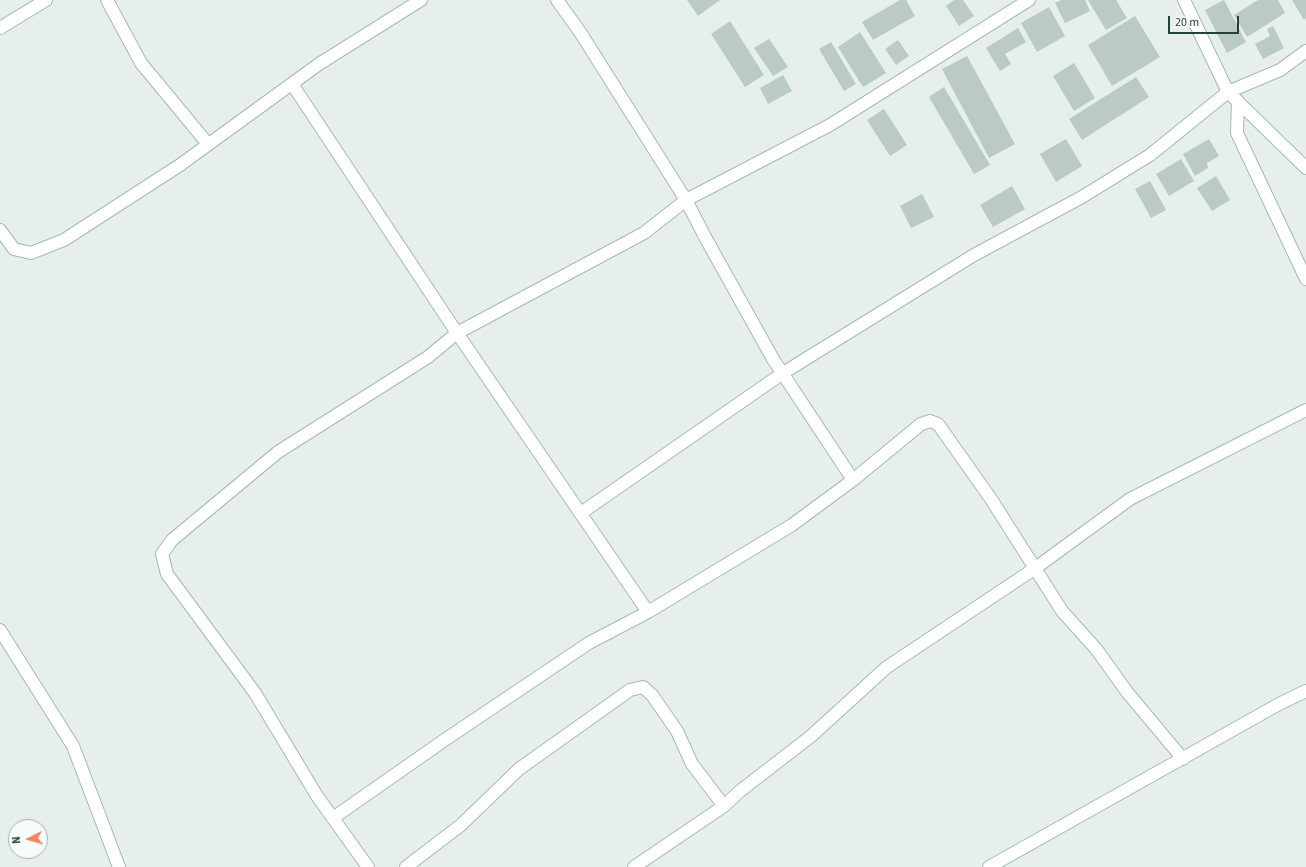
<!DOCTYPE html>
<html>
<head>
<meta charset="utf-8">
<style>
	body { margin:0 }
	#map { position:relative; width:1306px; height:867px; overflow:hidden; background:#e6efeb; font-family:"Source Sans 3",sans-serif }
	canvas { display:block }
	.north { position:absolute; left:8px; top:819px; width:40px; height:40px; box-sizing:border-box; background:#f7fbf9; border:1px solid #a3b1ad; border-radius:50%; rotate:265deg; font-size:11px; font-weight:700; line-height:16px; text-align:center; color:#24423a }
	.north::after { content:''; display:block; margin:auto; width:14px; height:18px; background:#f4845f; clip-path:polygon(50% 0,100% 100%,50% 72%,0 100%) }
	.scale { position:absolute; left:1168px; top:16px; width:71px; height:18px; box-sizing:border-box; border:2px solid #24423a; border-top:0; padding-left:5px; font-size:12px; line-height:14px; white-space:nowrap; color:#24423a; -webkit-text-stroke:3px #f7fbf9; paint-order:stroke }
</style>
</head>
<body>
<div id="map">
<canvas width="1306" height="867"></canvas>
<div class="north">N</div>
<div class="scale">20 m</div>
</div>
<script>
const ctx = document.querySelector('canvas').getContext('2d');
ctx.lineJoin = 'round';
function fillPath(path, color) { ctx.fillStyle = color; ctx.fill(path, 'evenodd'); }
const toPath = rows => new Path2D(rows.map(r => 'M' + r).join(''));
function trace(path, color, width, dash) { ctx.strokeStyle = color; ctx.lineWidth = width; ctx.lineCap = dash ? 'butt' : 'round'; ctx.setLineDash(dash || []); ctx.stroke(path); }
const building = toPath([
	[687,0,720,0,698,16],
	[900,0,906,0,915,16,873,40,862,22],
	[954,0,963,0,974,16,959,26,946,6],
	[1061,0,1085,0,1090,11,1065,23,1055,3],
	[1088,0,1116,0,1127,18,1106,30],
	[1224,0,1246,42,1227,53,1205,10],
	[1258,0,1278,0,1285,13,1247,37,1234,15],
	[1292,0,1306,0,1306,18,1304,20],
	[1049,7,1065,36,1037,52,1021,23],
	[1135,16,1160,57,1112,86,1088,45],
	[730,21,764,75,745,87,711,34],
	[1273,26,1284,48,1263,59,1255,44,1270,36,1267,29],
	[1018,28,1026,42,1005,54,1011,64,1000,71,986,48],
	[860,32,886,73,863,87,838,47],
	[769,39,788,67,773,76,754,48],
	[898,40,909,56,896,65,885,49],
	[831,42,856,84,844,91,819,49],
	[967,56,1015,144,989,158,942,69],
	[1074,63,1095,98,1074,111,1053,76],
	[783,75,792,91,768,104,760,88],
	[1136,77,1149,97,1082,140,1069,119],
	[944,87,990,165,974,174,929,97],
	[884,109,907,145,890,156,867,120],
	[1066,139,1082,166,1056,182,1040,154],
	[1209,139,1219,156,1207,163,1208,168,1195,176,1183,154],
	[1181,159,1194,181,1169,196,1156,174],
	[1216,176,1230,200,1212,211,1197,188],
	[1150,181,1166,210,1151,218,1135,189],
	[1012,186,1025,209,993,227,980,205],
	[922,194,934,217,911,228,900,206]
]);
const minor = toPath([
	[107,0,141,63,208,144],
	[557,0,580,32,686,200,705,237,773,359,853,480],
	[1184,0,1228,92,1306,168],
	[0,28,46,0],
	[292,84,457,333,648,612],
	[1238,101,1237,133,1306,279],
	[0,230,14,249,31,253,64,240,180,165,319,64,421,0],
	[581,513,783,373,974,255,1082,197,1150,155,1228,92,1280,70,1306,51],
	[0,630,73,746,119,867],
	[333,818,446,739,589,643,648,612,792,525,853,480,921,424,930,421,938,424,991,499,1062,611,1097,650,1127,692,1183,759],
	[368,867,317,796,255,693,167,574,162,554,172,540,278,452,428,357,457,333,644,233,686,200,830,125,1029,0],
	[406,867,461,825,519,769,630,690,643,687,652,695,677,731,692,764,724,806],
	[634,867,724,806,740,791,810,737,887,667,1034,569,1130,499,1306,410],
	[989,867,1279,704,1306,691]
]);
fillPath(building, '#bbcac4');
trace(minor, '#a8b8b2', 14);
trace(minor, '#fff', 12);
</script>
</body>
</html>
